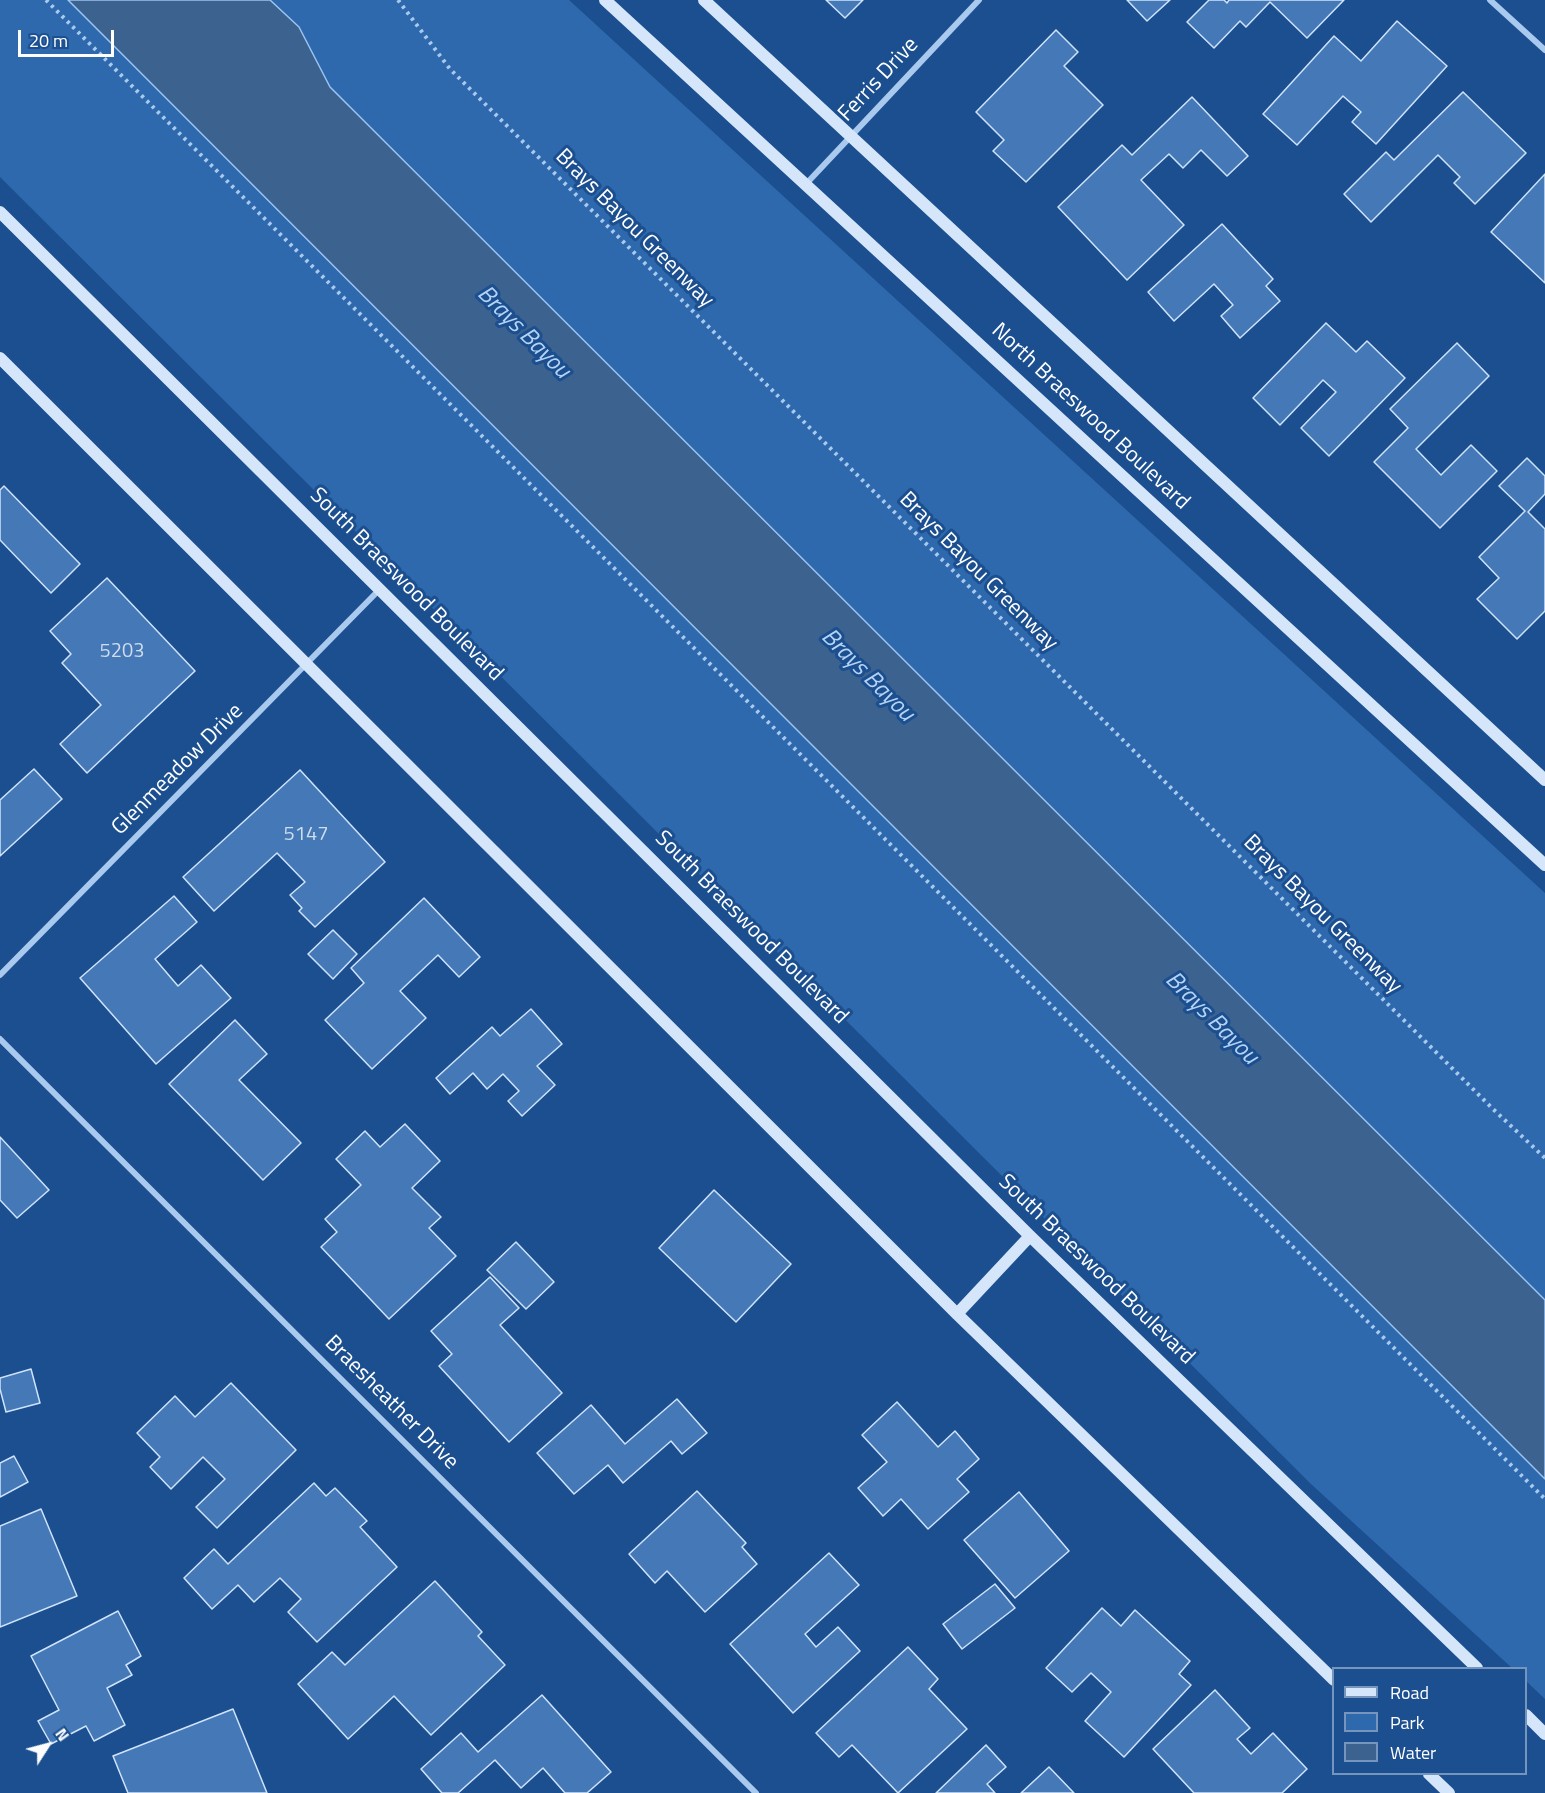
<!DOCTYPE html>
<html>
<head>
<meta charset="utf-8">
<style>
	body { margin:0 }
	#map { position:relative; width:1545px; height:1793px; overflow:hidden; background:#1b4f8f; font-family:"Titillium Web",sans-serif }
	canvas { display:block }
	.legend { position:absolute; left:1332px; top:1667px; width:195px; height:108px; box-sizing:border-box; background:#1b4f8f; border:2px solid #7695bc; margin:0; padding:8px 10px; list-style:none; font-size:18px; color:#fff }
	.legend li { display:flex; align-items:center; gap:12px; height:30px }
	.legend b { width:30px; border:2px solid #7695bc }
	.north { position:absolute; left:18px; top:1715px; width:60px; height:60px; -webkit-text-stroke:4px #1b4f8f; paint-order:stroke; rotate:54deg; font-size:16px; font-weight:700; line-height:24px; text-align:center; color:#fff }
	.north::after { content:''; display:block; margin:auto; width:21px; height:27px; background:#fff; clip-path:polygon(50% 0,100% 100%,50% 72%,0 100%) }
	.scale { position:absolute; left:18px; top:30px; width:96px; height:27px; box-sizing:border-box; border:3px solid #fff; border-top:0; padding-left:8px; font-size:18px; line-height:21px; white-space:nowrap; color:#fff; -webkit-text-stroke:4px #1b4f8f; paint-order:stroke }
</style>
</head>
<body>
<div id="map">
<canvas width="1545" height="1793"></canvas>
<ul class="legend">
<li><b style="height:8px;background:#d6e6fa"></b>Road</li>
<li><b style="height:16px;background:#2e69ad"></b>Park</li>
<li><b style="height:16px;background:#3c6290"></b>Water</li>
</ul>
<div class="north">N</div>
<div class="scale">20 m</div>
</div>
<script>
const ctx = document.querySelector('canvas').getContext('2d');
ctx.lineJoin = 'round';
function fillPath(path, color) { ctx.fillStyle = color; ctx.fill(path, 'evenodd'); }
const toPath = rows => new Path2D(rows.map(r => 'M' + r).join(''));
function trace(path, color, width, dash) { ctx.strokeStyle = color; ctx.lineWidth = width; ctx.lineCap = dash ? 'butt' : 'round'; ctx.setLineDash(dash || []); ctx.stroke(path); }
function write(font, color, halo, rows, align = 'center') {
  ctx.font = font + ' "Titillium Web",sans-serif'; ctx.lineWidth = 6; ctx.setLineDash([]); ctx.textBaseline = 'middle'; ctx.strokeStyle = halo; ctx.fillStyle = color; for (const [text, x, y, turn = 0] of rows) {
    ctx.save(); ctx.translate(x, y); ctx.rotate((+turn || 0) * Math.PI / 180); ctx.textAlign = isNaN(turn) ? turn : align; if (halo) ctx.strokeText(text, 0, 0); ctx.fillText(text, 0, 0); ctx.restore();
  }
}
const green = toPath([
	[0,0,569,0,1545,893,1545,1699,1526,1681,1526,1668,1512,1668,1311,1484,0,177]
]);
const water = toPath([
	[68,0,270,0,299,27,330,87,1545,1300,1545,1479,68,0]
]);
const building = toPath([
	[826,0,863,0,845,18,826,0],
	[1127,0,1170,0,1147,21,1127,0],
	[1209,0,1224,0,1227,3,1229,0,1344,0,1307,38,1270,2,1246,27,1240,21,1214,48,1187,22,1209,0],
	[1397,21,1447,66,1376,144,1352,122,1361,112,1343,96,1297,145,1263,114,1334,36,1361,61,1397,21],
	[1056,30,1078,52,1064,66,1103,105,1026,182,993,151,1004,140,976,112,1056,30],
	[1463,92,1526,153,1475,204,1454,183,1460,177,1438,155,1371,222,1344,194,1386,152,1394,160,1463,92],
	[1192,97,1248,156,1227,176,1201,150,1183,168,1169,154,1141,180,1184,225,1127,280,1058,207,1122,145,1132,155,1192,97],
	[1545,174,1545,283,1491,232,1545,174],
	[1222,224,1273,279,1266,286,1280,301,1240,338,1221,316,1233,305,1214,284,1174,321,1148,292,1222,224],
	[1326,323,1356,352,1367,341,1405,378,1329,456,1301,428,1336,392,1323,380,1280,425,1253,398,1326,323],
	[1457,343,1489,376,1416,449,1441,475,1471,445,1497,471,1440,528,1374,462,1408,428,1390,409,1457,343],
	[1527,458,1545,476,1545,494,1528,512,1545,529,1545,611,1517,639,1477,599,1499,578,1479,557,1525,511,1499,486,1527,458],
	[4,486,80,564,51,593,0,540,0,490,4,486],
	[107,578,195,671,87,773,60,744,101,705,62,663,71,654,50,631,107,578],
	[34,769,62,799,0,856,0,800,34,769],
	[300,770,385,862,315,927,299,911,302,908,290,895,305,882,277,853,214,911,183,877,300,770],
	[174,896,197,922,155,959,178,986,201,965,231,998,156,1064,80,978,174,896],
	[424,898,480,957,459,977,438,955,400,991,426,1018,372,1069,325,1020,364,983,351,968,424,898],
	[333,930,357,954,333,979,308,954,333,930],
	[531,1009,562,1044,537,1066,555,1085,522,1116,508,1101,519,1091,503,1074,487,1089,473,1073,450,1094,436,1078,492,1027,500,1036,531,1009],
	[235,1020,267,1054,239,1080,301,1143,263,1180,169,1084,235,1020],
	[405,1124,440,1161,412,1188,441,1217,429,1228,456,1256,389,1319,321,1247,337,1232,325,1219,361,1185,336,1159,365,1131,380,1147,405,1124],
	[0,1137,49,1190,17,1218,0,1200,0,1137],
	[714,1190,791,1264,736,1322,659,1248,714,1190],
	[516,1242,554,1282,526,1309,487,1270,516,1242],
	[490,1277,519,1308,500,1325,562,1393,509,1442,439,1366,452,1354,431,1331,490,1277],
	[31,1369,40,1403,6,1412,0,1389,0,1378,31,1369],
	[231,1383,296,1450,217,1528,196,1507,225,1479,203,1457,171,1489,150,1467,160,1457,137,1433,175,1396,195,1417,231,1383],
	[677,1399,707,1433,682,1454,671,1441,623,1483,608,1465,574,1494,537,1453,591,1405,625,1444,677,1399],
	[897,1402,938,1447,955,1431,979,1459,957,1479,969,1492,928,1529,901,1499,883,1516,858,1488,887,1462,862,1435,897,1402],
	[14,1456,28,1482,0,1497,0,1463,14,1456],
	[314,1483,326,1496,335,1488,367,1521,360,1527,397,1567,317,1642,288,1612,301,1599,280,1578,254,1602,238,1585,212,1609,184,1578,214,1549,228,1564,314,1483],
	[697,1491,746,1543,742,1547,757,1564,705,1612,667,1571,655,1583,629,1554,697,1491],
	[1019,1492,1069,1551,1015,1598,964,1540,1019,1492],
	[41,1509,77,1596,0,1627,0,1526,41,1509],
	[829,1553,859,1585,805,1634,816,1647,838,1627,860,1651,793,1713,730,1644,829,1553],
	[435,1581,482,1632,478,1636,505,1665,431,1735,394,1696,348,1739,298,1684,332,1652,345,1665,435,1581],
	[995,1584,1015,1608,962,1649,943,1624,995,1584],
	[1102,1608,1121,1626,1135,1610,1190,1661,1179,1674,1191,1685,1124,1757,1085,1721,1111,1692,1091,1673,1072,1692,1046,1668,1102,1608],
	[118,1611,141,1656,126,1665,132,1675,107,1688,125,1725,94,1741,86,1726,51,1744,38,1721,59,1710,31,1656,118,1611],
	[908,1647,938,1679,929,1689,967,1729,898,1793,852,1745,839,1757,816,1733,908,1647],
	[1215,1690,1250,1728,1237,1739,1251,1754,1273,1733,1307,1769,1282,1793,1194,1793,1153,1749,1215,1690],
	[542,1695,611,1772,587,1793,565,1793,543,1768,521,1788,495,1760,458,1793,442,1793,421,1769,461,1733,478,1752,542,1695],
	[233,1709,267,1793,128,1793,113,1756,233,1709],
	[986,1745,1006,1767,987,1784,995,1793,936,1793,986,1745],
	[1049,1767,1074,1793,1021,1793,1049,1767]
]);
const path = toPath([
	[46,0,1545,1499],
	[398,0,450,69,1493,1109,1545,1158]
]);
const street = toPath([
	[1490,0,1545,50],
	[806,184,979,0],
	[0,975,380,589],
	[0,1039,756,1793]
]);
const secondary = toPath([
	[605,0,1545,865],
	[704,0,1545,780],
	[0,212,1030,1236,1477,1668],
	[0,358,957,1314,1334,1680],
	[957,1314,1030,1236],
	[1526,1715,1545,1734],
	[1429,1774,1449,1793]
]);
const numberNames = [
	["5203",122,652],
	["5147",306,835]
];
const streetNames = [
	["Ferris Drive",879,80,-47],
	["Brays Bayou Greenway",634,229,45],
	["North Braeswood Boulevard",1090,417,43],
	["Brays Bayou Greenway",978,572,45],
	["South Braeswood Boulevard",406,585,45],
	["Glenmeadow Drive",178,770,-45],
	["Brays Bayou Greenway",1322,915,45],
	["South Braeswood Boulevard",751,928,45],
	["South Braeswood Boulevard",1096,1270,44],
	["Braesheather Drive",391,1403,45]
];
const waterNames = [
	["Brays Bayou",523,333,45],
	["Brays Bayou",867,676,45],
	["Brays Bayou",1211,1019,45]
];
fillPath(green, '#2e69ad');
fillPath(water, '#3c6290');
trace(water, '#9cc4f0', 1.5);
fillPath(building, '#4478b7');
trace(building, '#cfe3fa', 1.5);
trace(path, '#a9c9ee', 4, [3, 4.5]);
trace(street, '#a9c9ee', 6);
trace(secondary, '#d6e6fa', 12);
write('20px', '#d0dded', null, numberNames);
write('22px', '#fff', '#1b4f8f', streetNames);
write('italic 24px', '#b5d3f5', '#1b4f8f', waterNames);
</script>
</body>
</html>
